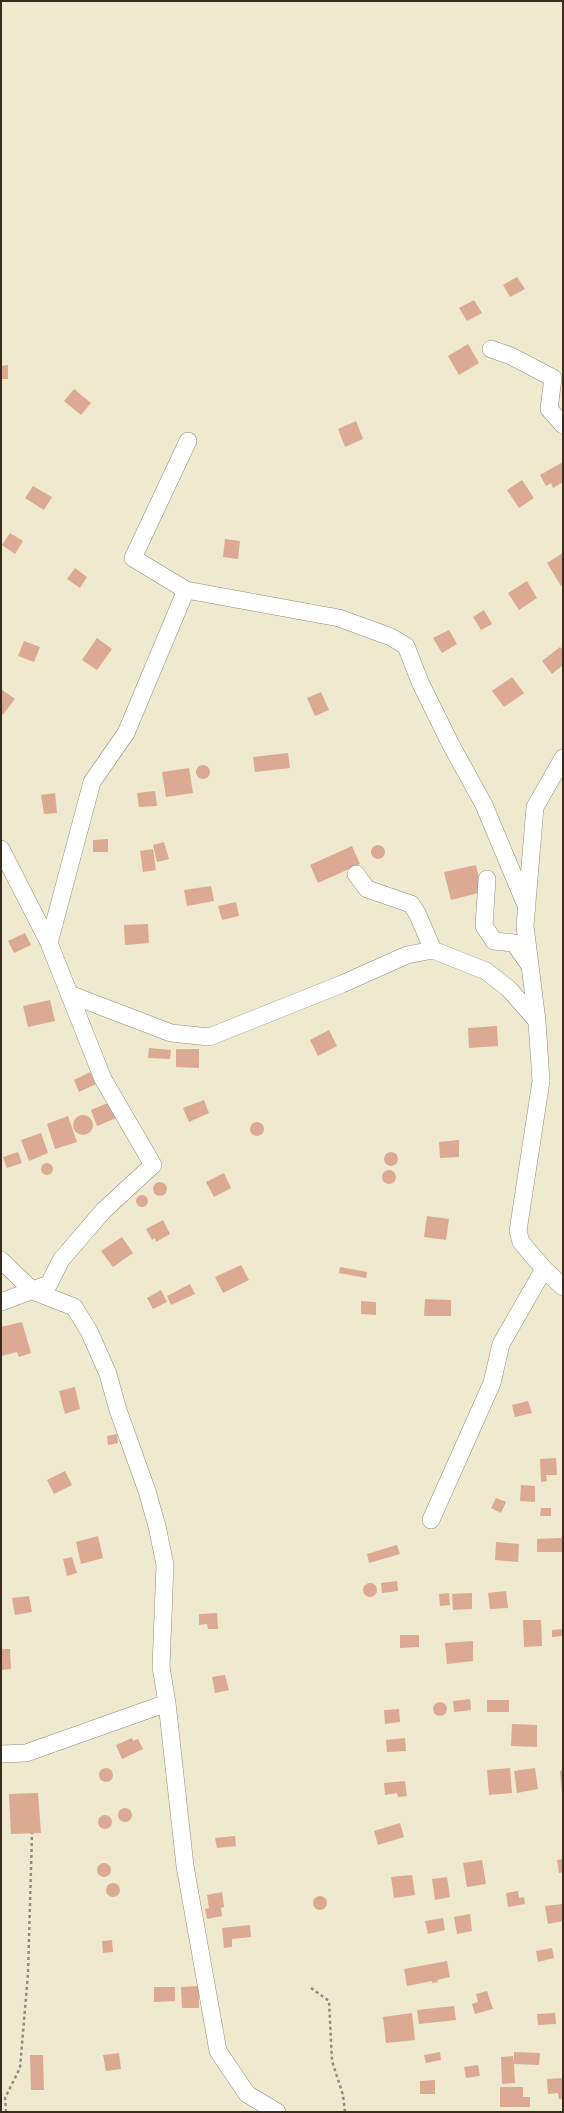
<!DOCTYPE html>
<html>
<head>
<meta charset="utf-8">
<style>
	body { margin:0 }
	#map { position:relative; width:564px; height:2113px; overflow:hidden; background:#efe9cf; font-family:"Architects Daughter",sans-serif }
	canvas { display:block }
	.frame { position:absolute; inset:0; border:2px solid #3b2a1e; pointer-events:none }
</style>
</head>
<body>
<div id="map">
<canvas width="564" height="2113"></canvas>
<div class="frame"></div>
</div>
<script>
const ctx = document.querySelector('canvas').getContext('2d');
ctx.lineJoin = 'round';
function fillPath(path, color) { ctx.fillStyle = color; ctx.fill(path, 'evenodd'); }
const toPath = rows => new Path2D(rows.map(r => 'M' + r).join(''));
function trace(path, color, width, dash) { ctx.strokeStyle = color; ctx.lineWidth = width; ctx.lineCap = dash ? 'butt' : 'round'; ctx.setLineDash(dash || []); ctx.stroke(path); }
const building = toPath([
	[517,277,525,289,510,297,503,285],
	[474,300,482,313,467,321,459,308],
	[468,344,479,363,459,375,448,356],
	[8,365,8,379,1,379,1,366],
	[74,389,91,403,81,415,64,401],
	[356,421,363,439,345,447,338,429],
	[563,462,563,482,553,488,551,483,546,486,540,475],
	[522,480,534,498,519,508,507,490],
	[33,486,52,497,44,510,25,498],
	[10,533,23,541,15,554,2,545],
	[225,539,240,541,238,559,223,557],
	[563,553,563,585,561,586,547,563],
	[75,568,87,577,80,588,67,579],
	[527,581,537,598,519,610,508,593],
	[484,610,492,624,481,630,473,617],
	[449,630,457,644,442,653,433,638],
	[97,638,112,649,97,670,82,660],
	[24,641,40,647,34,662,18,656],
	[560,647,563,650,563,665,552,674,542,661],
	[512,677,524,693,504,707,492,691],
	[1,689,15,699,1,717],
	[321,692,329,710,315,716,307,698],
	[288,753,290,768,255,772,253,757],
	'196 772a7 7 0 1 1 14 0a7 7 0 1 1-14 0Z',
	[189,768,193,793,166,797,162,772],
	[155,791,157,806,139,807,137,793],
	[55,793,57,813,44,814,41,795],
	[108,839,108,852,93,852,93,840],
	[164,842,169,859,157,862,153,845],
	'371 852a7 7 0 1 1 14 0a7 7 0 1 1-14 0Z',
	[352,846,360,864,318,883,310,865],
	[153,849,156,870,143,872,140,851],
	[476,865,482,892,451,900,444,872],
	[211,886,214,901,187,906,184,890],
	[236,902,239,916,222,920,218,906],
	[148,924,149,943,125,945,124,925],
	[25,933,31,945,14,953,8,941],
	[50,1000,55,1021,28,1027,23,1006],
	[497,1026,498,1046,469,1048,468,1028],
	[329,1030,337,1046,318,1056,310,1040],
	[149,1048,171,1050,170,1059,148,1058],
	[176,1049,199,1049,199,1068,176,1067],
	[90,1072,96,1084,79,1092,74,1080],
	[204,1100,209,1113,189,1122,183,1108],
	[110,1102,116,1118,97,1126,91,1110],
	'73 1125a10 10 0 1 1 20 0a10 10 0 1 1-20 0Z',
	[68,1116,77,1142,55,1149,47,1124],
	'250 1129a7 7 0 1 1 14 0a7 7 0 1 1-14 0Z',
	[41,1133,48,1153,29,1161,21,1140],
	[459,1140,459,1157,440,1158,439,1142],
	[18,1152,22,1163,7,1168,3,1157],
	'384 1159a7 7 0 1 1 14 0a7 7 0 1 1-14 0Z',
	'41 1169a6 6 0 1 1 12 0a6 6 0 1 1-12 0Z',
	'382 1177a7 7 0 1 1 14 0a7 7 0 1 1-14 0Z',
	[224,1173,231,1188,214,1197,206,1182],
	'153 1189a7 7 0 1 1 14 0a7 7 0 1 1-14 0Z',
	'136 1201a6 6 0 1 1 12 0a6 6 0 1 1-12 0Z',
	[427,1216,449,1219,446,1240,424,1237],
	[163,1220,170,1234,156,1242,155,1238,152,1240,146,1229],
	[122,1237,133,1253,113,1267,101,1251],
	[241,1265,249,1280,223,1293,215,1277],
	[340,1267,367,1272,366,1278,339,1273],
	[190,1284,195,1294,171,1305,167,1296],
	[161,1290,167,1302,153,1309,147,1298],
	[425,1299,451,1300,451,1316,424,1316],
	[361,1301,376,1302,376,1315,361,1314],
	[22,1322,31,1353,19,1357,17,1352,1,1356,1,1327],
	[75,1387,80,1409,65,1414,59,1391],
	[528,1401,532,1413,515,1417,512,1405],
	[117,1434,118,1443,108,1445,107,1436],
	[556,1458,557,1475,546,1475,547,1481,541,1482,540,1459],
	[65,1471,72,1485,54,1494,47,1480],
	[521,1485,535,1486,535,1502,520,1501],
	[496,1498,506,1502,501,1513,491,1508],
	[541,1508,551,1508,551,1516,540,1516],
	[98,1536,103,1558,81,1564,76,1542],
	[563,1538,563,1552,537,1552,537,1539],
	[496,1542,519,1544,518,1562,495,1560],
	[397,1545,400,1554,369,1563,367,1554],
	[72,1557,77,1573,67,1576,63,1559],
	[397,1581,398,1591,382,1593,381,1583],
	'363 1590a7 7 0 1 1 14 0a7 7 0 1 1-14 0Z',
	[506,1591,508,1608,490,1609,488,1593],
	[449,1593,450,1605,440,1606,439,1594],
	[472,1593,472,1609,453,1610,452,1594],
	[29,1596,32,1612,15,1615,12,1598],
	[217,1613,218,1629,208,1629,207,1624,199,1625,199,1614],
	[523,1620,541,1620,542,1646,524,1647],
	[563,1629,563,1636,552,1637,552,1630],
	[400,1635,419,1635,419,1647,400,1648],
	[473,1641,473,1661,447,1664,445,1643],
	[1,1649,10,1649,11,1669,1,1670],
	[225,1675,229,1690,215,1693,212,1677],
	[470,1699,471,1710,454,1712,453,1701],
	[487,1700,509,1700,509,1712,487,1712],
	'433 1709a7 7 0 1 1 14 0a7 7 0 1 1-14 0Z',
	[399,1709,400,1722,385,1724,384,1710],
	[512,1724,537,1725,537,1747,511,1746],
	[132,1738,133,1741,138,1739,143,1749,122,1759,116,1745],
	[405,1738,406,1751,387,1752,386,1740],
	[510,1768,512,1793,489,1795,487,1770],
	[535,1768,538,1789,517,1793,514,1771],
	'99 1775a7 7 0 1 1 14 0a7 7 0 1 1-14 0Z',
	[563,1770,563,1793,562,1793,560,1771],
	[405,1781,407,1796,398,1797,397,1793,385,1795,384,1783],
	[38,1793,41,1833,11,1834,9,1794],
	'118 1815a7 7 0 1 1 14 0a7 7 0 1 1-14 0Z',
	'98 1822a7 7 0 1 1 14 0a7 7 0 1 1-14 0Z',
	[400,1823,404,1837,378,1845,374,1831],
	[235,1836,236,1846,217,1848,215,1838],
	[563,1859,563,1872,559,1873,557,1860],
	[482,1860,486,1884,467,1887,463,1863],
	'97 1870a7 7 0 1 1 14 0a7 7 0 1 1-14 0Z',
	[412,1875,415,1895,394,1898,391,1877],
	[447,1877,450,1897,435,1900,432,1879],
	'106 1890a7 7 0 1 1 14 0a7 7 0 1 1-14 0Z',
	[518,1891,519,1898,524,1897,525,1904,508,1907,506,1893],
	[222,1892,224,1907,221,1908,222,1916,207,1919,205,1909,209,1908,207,1895],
	'313 1903a7 7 0 1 1 14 0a7 7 0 1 1-14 0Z',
	[563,1904,563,1921,548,1924,545,1906],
	[470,1914,472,1931,457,1934,454,1917],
	[443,1918,445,1930,428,1934,425,1921],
	[250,1925,251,1937,232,1939,232,1947,224,1948,222,1928],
	[112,1940,113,1952,103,1953,102,1941],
	[552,1948,554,1958,538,1962,536,1951],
	[447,1961,450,1977,437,1980,438,1982,432,1983,432,1981,407,1986,404,1969],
	[199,1986,199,2008,182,2008,181,1987],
	[154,1987,175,1987,175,2001,154,2002],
	[487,1991,493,2009,475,2014,472,2004,478,2002,476,1994],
	[454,2006,456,2020,419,2024,417,2010],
	[412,2013,415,2040,386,2043,383,2017],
	[555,2013,556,2024,538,2025,537,2014],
	[440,2052,441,2060,426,2063,424,2055],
	[514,2052,540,2053,539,2065,514,2064,515,2083,502,2084,501,2057,513,2056,514,2062],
	[119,2053,121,2069,106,2071,103,2055],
	[30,2055,43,2055,44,2090,31,2090],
	[478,2065,480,2076,466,2078,464,2067],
	[563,2078,563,2099,559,2099,558,2093,548,2094,547,2079],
	[435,2080,435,2094,420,2094,420,2081],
	[500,2087,523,2087,523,2097,530,2097,530,2107,500,2107]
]);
const path = toPath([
	[311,1988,329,2001,332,2061,343,2095,345,2112],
	[6,2112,5,2098,20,2068,28,1974,32,1833]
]);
const minor = toPath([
	[491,349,511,356,553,378,549,409,563,425],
	[186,590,339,618,391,637,406,646,420,682,450,743,484,805,525,903],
	[563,758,535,807,525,926,537,1021,541,1081,518,1231,521,1242,544,1269,563,1287],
	[1,849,49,943,103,1079,153,1165,104,1210,61,1260,49,1284,1,1302],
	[356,874,367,889,411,904,417,913,433,950],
	[487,879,484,926,494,941,514,943,528,963],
	[49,943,92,782,126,733,186,590,133,558,188,441],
	[69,994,171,1033,209,1037,342,984,407,955,433,950,486,971,509,989,537,1021],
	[1,1260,33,1291,74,1307,89,1331,108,1374,118,1410,147,1491,157,1526,165,1565,161,1667,167,1703],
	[431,1520,492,1383,501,1344,544,1269],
	[1,1754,26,1753,167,1703,185,1866,218,2051,247,2094,277,2112]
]);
fillPath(building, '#dca992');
trace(minor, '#958a76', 18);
trace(path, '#958a76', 2.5, [3, 3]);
trace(minor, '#fff', 17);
</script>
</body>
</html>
